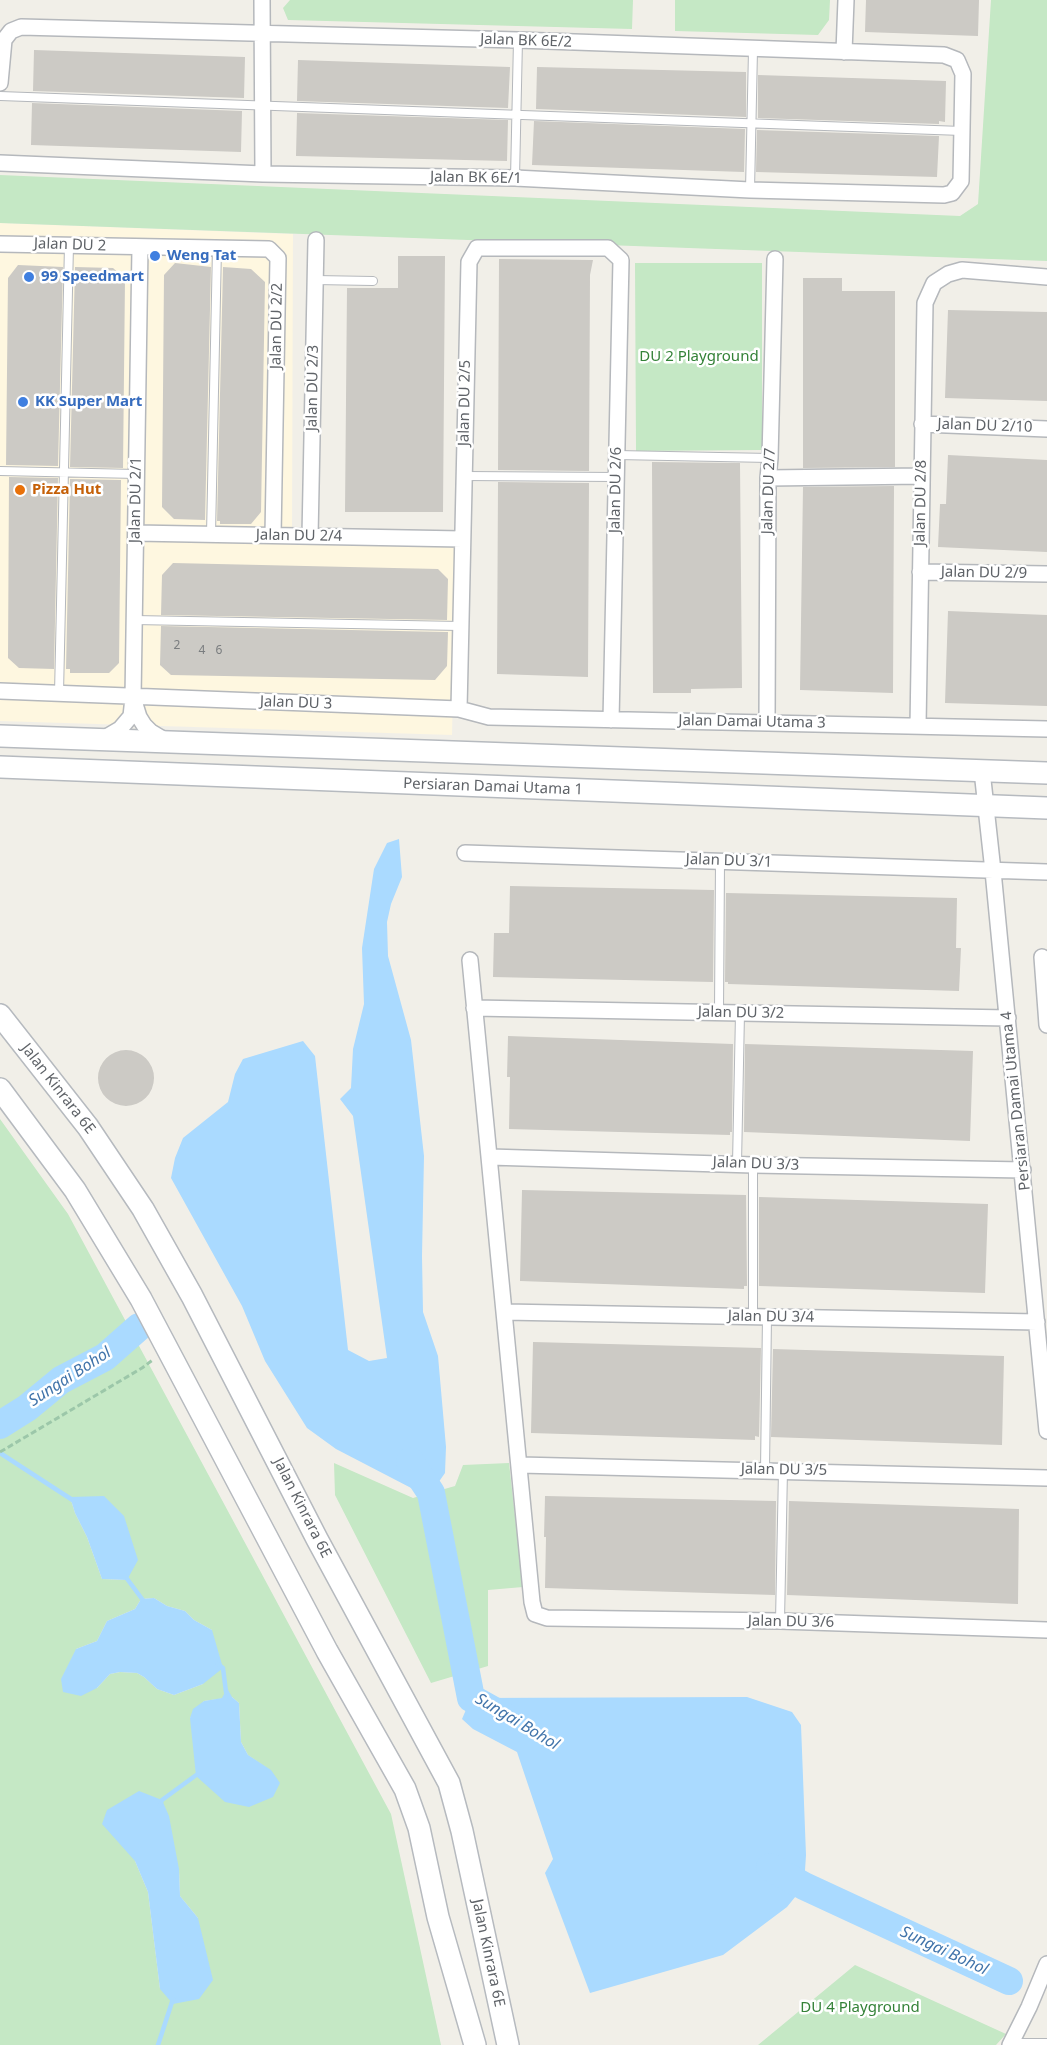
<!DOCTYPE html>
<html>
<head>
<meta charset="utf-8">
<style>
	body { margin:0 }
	canvas { display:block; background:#f1efe8 }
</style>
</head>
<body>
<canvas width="1047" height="2045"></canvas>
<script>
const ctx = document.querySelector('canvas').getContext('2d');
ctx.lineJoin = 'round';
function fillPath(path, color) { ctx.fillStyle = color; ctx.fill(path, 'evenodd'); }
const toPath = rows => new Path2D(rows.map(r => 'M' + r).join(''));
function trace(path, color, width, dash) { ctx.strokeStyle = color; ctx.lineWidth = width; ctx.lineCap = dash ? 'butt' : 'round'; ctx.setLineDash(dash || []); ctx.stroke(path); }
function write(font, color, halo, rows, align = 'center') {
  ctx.font = font + ' "Noto Sans",sans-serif'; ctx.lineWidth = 5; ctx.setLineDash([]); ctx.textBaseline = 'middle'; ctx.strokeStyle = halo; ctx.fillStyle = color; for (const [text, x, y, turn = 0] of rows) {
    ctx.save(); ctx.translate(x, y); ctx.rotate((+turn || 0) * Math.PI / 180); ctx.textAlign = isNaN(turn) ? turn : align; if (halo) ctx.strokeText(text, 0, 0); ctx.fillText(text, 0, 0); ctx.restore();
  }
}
const commercial = toPath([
	[0,223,293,234,292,527,456,531,452,735,0,721]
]);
const green = toPath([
	[290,0,633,0,632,29,288,20,283,8],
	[675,0,830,0,829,20,818,35,675,31],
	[991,0,1047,0,1047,261,0,223,0,175,960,216,978,204],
	[635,263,762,263,762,450,636,451],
	[0,1119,68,1214,391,1814,441,2045,0,2045],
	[70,1497,127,1580,102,1579,87,1537,75,1513],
	[154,1598,167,1606,185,1611,194,1620,212,1630,203,1684,174,1695,157,1689,144,1677,137,1673,120,1672,110,1674,97,1688,76,1649,97,1641,107,1621,135,1609,141,1599],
	[232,1697,239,1703,241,1742,248,1755,271,1770,190,1718,204,1701],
	[135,1861,179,1869,180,1896,198,1918,160,1989,148,1892],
	[334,1463,413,1498,455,1486,463,1465,509,1463,523,1587,488,1590,488,1666,431,1683,335,1495],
	[855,1965,1006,2034,996,2045,758,2045]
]);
const water = toPath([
	[399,839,402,877,391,904,387,922,388,956,411,1040,424,1156,422,1256,423,1312,438,1356,446,1447,445,1473,431,1493,415,1490,336,1449,307,1428,265,1361,242,1306,171,1178,175,1158,183,1138,228,1102,235,1074,243,1059,303,1041,315,1056,348,1350,369,1361,387,1358,353,1116,340,1099,351,1088,353,1049,364,1004,362,948,374,869,387,843],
	[104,1496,124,1516,138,1560,127,1580,102,1579,87,1537,75,1513,70,1497],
	[154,1598,167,1606,185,1611,194,1620,212,1630,223,1668,203,1684,174,1695,157,1689,144,1677,137,1673,120,1672,110,1674,97,1688,81,1696,63,1692,61,1679,76,1649,97,1641,107,1621,135,1609,141,1599],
	[227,1688,232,1697,239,1703,241,1742,248,1755,271,1770,280,1783,273,1797,249,1807,225,1802,196,1776,190,1718,193,1709,204,1701,222,1698],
	[747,1697,792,1712,801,1725,806,1855,804,1886,787,1907,723,1955,590,1993,545,1873,553,1859,517,1752,473,1729,462,1719,471,1698],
	[139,1791,162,1800,169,1816,179,1869,180,1896,198,1918,213,1980,199,1999,173,2004,160,1989,148,1892,135,1861,102,1824,107,1810]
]);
const stream = toPath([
	[0,1453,74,1501],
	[125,1576,145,1603],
	[218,1664,223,1668,226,1692],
	[160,1805,162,1800,199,1773],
	[158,2045,173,1999]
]);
const river = toPath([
	[0,1425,27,1408,61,1380,105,1357,139,1327],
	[410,1461,431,1493,471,1698,505,1717],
	[770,1867,804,1886,1009,1981]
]);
const building = toPath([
	[866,0,979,0,978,36,865,32],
	[34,50,245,57,244,98,33,91],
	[298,60,510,67,508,108,297,101],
	[537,67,746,72,746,117,536,109],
	[758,75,946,81,945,122,939,121,939,124,758,118],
	[32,103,242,111,241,152,31,145],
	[297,113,508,120,507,161,296,156],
	[534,121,745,129,744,172,532,165],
	[757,130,939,136,937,177,756,172],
	[398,256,445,256,443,512,345,512,347,288,398,288],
	[499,259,593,260,590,275,589,471,498,470],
	[175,263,211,267,205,520,174,519,162,507,164,275],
	[18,265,63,267,58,466,6,465,8,278],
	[75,267,113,268,125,279,123,468,70,467],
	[223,267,251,269,265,282,261,512,251,524,220,524,220,521,217,521],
	[803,278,842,278,842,291,895,291,895,467,803,468],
	[948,310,1047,312,1047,401,945,398],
	[948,455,1047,460,1047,552,938,547,940,504,946,504],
	[652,462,740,463,742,688,691,689,691,693,653,693],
	[9,477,58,478,54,669,19,668,8,658],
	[70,479,121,480,119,663,109,673,70,673,70,669,66,669],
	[498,482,589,483,588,677,497,674],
	[894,486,893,693,800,690,803,487],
	[173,563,438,569,448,579,447,620,161,615,162,575],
	[948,611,1047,615,1047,706,945,703],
	[161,626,446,632,448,632,447,666,435,680,171,675,160,665],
	[510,886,714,890,713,982,493,977,494,933,509,933],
	[726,893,957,898,956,948,961,948,959,991,728,984,728,982,725,982],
	[508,1036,733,1044,732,1132,730,1132,730,1135,509,1129,510,1077,507,1077],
	[745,1044,973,1051,970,1141,744,1132],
	'98 1078a28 28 0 1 1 56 0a28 28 0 1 1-56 0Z',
	[522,1190,746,1195,747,1286,744,1286,744,1289,520,1281],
	[759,1197,988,1204,985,1293,759,1286],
	[533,1342,761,1348,759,1437,755,1436,755,1440,531,1433],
	[773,1349,1004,1356,1002,1445,771,1437],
	[545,1496,776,1501,775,1595,545,1588,546,1537,544,1537],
	[789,1501,1019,1509,1018,1604,787,1595]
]);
const path = toPath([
	[0,1452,142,1368,154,1359]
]);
const lane = toPath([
	[0,96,962,131],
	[515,178,518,40],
	[750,190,753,50],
	[315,280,373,281],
	[617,455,770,458],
	[0,471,137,474],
	[464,476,616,477],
	[211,534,217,248],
	[134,620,460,626],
	[59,693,69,245],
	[719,1012,720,861],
	[737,1164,740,1013],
	[753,1316,753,1165],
	[765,1470,767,1316],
	[780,1621,783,1470],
	[1011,2043,1047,2043]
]);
const street = toPath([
	[262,0,263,174],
	[844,52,846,0],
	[0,83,4,40,11,31,21,27,518,40,944,55,957,60,963,74,961,181,952,193,944,195,750,190,515,178,263,174,0,163],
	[0,244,269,249,278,258,273,535],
	[922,424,1047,429],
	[768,478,921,476],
	[136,533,462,539],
	[310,536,316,240],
	[920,572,1047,574],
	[0,691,459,709,489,717,1047,729],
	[134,701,139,717,144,725,151,732,166,741],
	[459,709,469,262,477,248,608,248,621,260,611,720],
	[767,723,768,478,770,458,775,259],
	[918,726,925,303,934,283,948,274,962,270,1047,277],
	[103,739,120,729,131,716,133,698,140,247],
	[982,771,993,871,1047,1431],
	[465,853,1047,872],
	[1042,957,1047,1025],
	[470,960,532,1602,535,1614,547,1618,780,1621,1047,1630],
	[474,1008,1008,1018],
	[490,1157,753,1165,1023,1170],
	[505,1312,1037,1322],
	[520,1465,1047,1478],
	[1010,2045,1029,2007,1047,1964]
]);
const secondary = toPath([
	[0,736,1047,773],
	[0,767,1047,808],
	[0,1015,88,1127,143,1209,192,1296,317,1539,449,1783,462,1831,508,2045],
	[0,1089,75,1190,141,1299,327,1651,405,1789,419,1828,438,1917,475,2045]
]);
const markers = [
	[155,256,6,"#3f7fe0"],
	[29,277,6,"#3f7fe0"],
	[23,402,6,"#3f7fe0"],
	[20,490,6,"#e8710a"]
];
const numberNames = [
	["2",177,646],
	["4",202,651],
	["6",219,651]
];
const streetNames = [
	["Jalan BK 6E/2",526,41,2],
	["Jalan BK 6E/1",476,178,1],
	["Jalan DU 2",70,245,2],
	["Jalan DU 2/2",277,326,-89],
	["Jalan DU 2/3",313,388,-89],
	["Jalan DU 2/5",465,403,-89],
	["Jalan DU 2/10",985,426,2],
	["Jalan DU 2/6",616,490,-89],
	["Jalan DU 2/7",769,491,-88],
	["Jalan DU 2/1",136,500,-89],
	["Jalan DU 2/8",921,503,-89],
	["Jalan DU 2/4",299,536,1],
	["Jalan DU 2/9",984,573,1],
	["Jalan DU 3",296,703,2],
	["Jalan Damai Utama 3",752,722,1],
	["Persiaran Damai Utama 1",493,787,2],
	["Jalan DU 3/1",729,861,2],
	["Jalan DU 3/2",741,1013,1],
	["Jalan Kinrara 6E",58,1089,52],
	["Persiaran Damai Utama 4",1016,1101,-96],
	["Jalan DU 3/3",756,1164,2],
	["Jalan DU 3/4",771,1317,1],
	["Jalan DU 3/5",784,1470,1],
	["Jalan Kinrara 6E",302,1508,63],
	["Jalan DU 3/6",791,1622,1],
	["Jalan Kinrara 6E",488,1953,78]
];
const shopNames = [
	["Weng Tat",167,256],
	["99 Speedmart",41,277],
	["KK Super Mart",35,402]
];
const parkNames = [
	["DU 2 Playground",699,357],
	["DU 4 Playground",860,2008]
];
const foodNames = [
	["Pizza Hut",32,490]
];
const waterNames = [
	["Sungai Bohol",70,1377,-33],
	["Sungai Bohol",517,1722,31],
	["Sungai Bohol",944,1951,25]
];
fillPath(commercial, '#fef7e0');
fillPath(green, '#c5e8c5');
fillPath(water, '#aadaff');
trace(stream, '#aadaff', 4.5);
trace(river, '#aadaff', 28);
fillPath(building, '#cccac5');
trace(lane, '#b5b8bc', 10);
trace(street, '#b5b8bc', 18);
trace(secondary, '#b6babf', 24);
trace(path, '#9cc7a9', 3, [6, 3]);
trace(lane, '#fff', 8);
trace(street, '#fff', 15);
trace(secondary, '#fff', 21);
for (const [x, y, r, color] of markers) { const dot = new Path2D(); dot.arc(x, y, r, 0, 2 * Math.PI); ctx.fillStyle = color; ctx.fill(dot); trace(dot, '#fff', 2); }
write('12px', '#7a7d7f', null, numberNames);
write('15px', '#5f6368', '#fff', streetNames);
write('bold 15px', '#366cbe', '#fff', shopNames, 'left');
write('15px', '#348238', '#fff', parkNames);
write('bold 15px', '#c56008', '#fff', foodNames, 'left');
write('italic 16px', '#4174aa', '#fff', waterNames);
</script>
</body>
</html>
